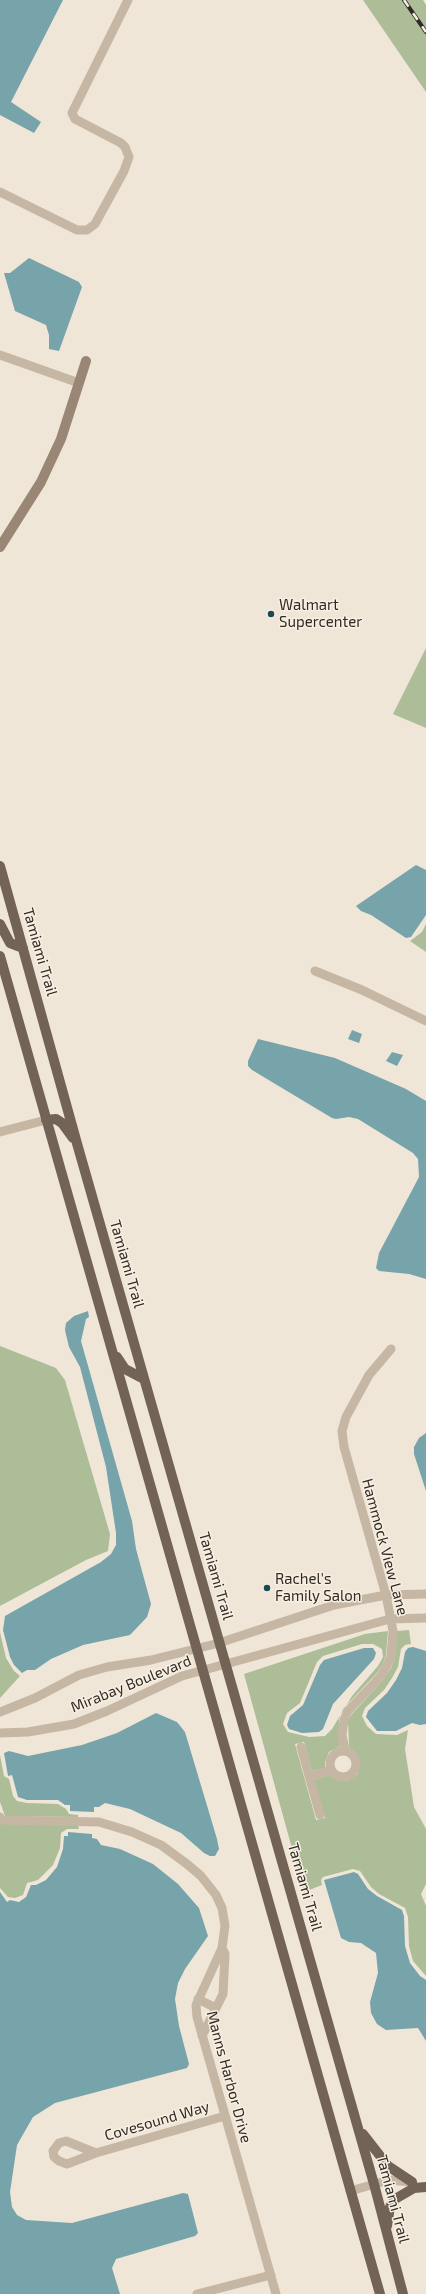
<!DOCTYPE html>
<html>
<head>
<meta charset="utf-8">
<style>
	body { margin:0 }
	canvas { display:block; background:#efe6d7 }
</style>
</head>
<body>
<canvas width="426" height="2294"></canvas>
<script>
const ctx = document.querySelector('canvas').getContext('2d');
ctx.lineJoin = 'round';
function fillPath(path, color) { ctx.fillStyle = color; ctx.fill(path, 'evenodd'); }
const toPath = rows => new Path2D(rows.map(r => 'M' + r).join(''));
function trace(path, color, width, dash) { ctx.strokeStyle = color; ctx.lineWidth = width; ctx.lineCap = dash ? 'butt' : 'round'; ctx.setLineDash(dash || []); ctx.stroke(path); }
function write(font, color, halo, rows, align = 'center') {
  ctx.font = font + ' "Exo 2",sans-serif'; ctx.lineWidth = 3; ctx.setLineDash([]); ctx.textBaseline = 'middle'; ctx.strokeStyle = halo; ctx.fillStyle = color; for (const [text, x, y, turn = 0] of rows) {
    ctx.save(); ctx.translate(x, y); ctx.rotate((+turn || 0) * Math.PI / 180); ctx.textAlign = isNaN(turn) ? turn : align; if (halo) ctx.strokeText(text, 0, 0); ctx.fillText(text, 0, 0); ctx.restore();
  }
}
const green = toPath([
	[363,0,423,0,426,5,426,92],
	[426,648,426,728,393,714],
	[426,924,426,952,410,941,422,932],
	[0,1346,56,1368,65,1380,110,1534,108,1551,86,1560,0,1606],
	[409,1630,411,1644,405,1645,401,1649,398,1667,392,1678,384,1690,365,1708,362,1716,367,1726,376,1734,397,1735,408,1730,405,1749,414,1807,426,1829,426,1884,421,1894,426,1906,426,1976,413,1961,409,1946,408,1917,405,1908,379,1894,371,1887,360,1871,353,1869,323,1877,321,1880,322,1885,304,1892,244,1674,365,1634,388,1631,386,1655,383,1663,377,1673,343,1709,339,1719,340,1746,329,1752,325,1762,325,1768,312,1771,304,1742,295,1744,316,1820,325,1818,314,1780,329,1775,337,1780,347,1781,358,1774,360,1761,355,1752,349,1747,348,1721,352,1714,384,1679,391,1668,395,1657,397,1631],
	[362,1644,373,1644,382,1649,383,1657,378,1666,352,1696,332,1729,325,1736,309,1737,288,1732,283,1724,287,1713,300,1703,317,1662,323,1656],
	[0,1632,6,1658,14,1671,20,1676,0,1698],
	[0,1755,4,1776,9,1779,13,1796,17,1801,27,1803,58,1804,66,1809,69,1814,78,1815,78,1817,5,1816,0,1802],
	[0,1823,78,1825,79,1829,67,1829,61,1833,60,1848,53,1865,38,1880,27,1883,23,1895,15,1898,8,1897,0,1888]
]);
const water = toPath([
	[0,0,63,0,11,102,41,122,34,133,0,115],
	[29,258,79,282,82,287,59,351,49,349,49,335,46,325,15,311,4,273,10,273],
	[416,865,426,870,426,915,411,937,406,938,371,915,361,911,356,906],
	[352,1030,362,1034,359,1043,348,1039],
	[258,1039,335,1058,406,1089,426,1101,426,1279,409,1274,379,1271,376,1268,379,1253,419,1177,418,1159,413,1153,358,1119,349,1117,336,1119,332,1118,252,1070,248,1066,248,1061],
	[392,1052,403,1055,397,1066,386,1061],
	[88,1311,89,1317,86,1319,81,1341,132,1521,136,1549,151,1604,147,1617,130,1635,83,1645,51,1659,35,1670,27,1670,22,1673,14,1665,10,1657,3,1630,5,1616,101,1562,111,1554,116,1545,116,1533,106,1467,80,1367,69,1347,65,1330,66,1323,74,1316],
	[426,1433,426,1491,414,1454,414,1447,419,1438],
	[413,1647,426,1651,426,1724,420,1725,412,1723,396,1731,377,1731,366,1717,368,1711,387,1693,396,1680,402,1668,405,1652,408,1648],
	[364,1648,373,1648,376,1653,374,1659,333,1704,323,1729,319,1732,302,1733,289,1729,287,1725,290,1716,303,1705,320,1665,324,1660],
	[156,1713,177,1722,185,1732,217,1839,219,1849,215,1856,210,1856,204,1853,181,1833,130,1809,105,1803,99,1807,94,1807,94,1812,70,1811,70,1805,65,1805,58,1800,27,1800,18,1797,12,1775,8,1776,4,1753,9,1751,28,1756,82,1745,117,1733],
	[68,1832,92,1834,92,1838,97,1839,101,1845,120,1849,153,1864,178,1884,199,1908,208,1936,185,1969,178,1983,175,1999,179,2026,189,2064,187,2068,55,2103,33,2117,17,2145,10,2192,12,2207,17,2215,26,2220,72,2223,183,2193,188,2194,198,2233,195,2236,116,2259,112,2268,120,2294,0,2294,0,1892,7,1902,10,1900,19,1902,26,1897,31,1885,36,1885,46,1880,57,1867,63,1849,64,1836,68,1836],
	[354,1872,358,1874,368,1889,377,1896,402,1910,404,1916,405,1946,410,1963,420,1976,426,1980,426,2041,418,2028,386,2030,377,2024,371,2013,370,2002,378,1973,376,1953,361,1943,349,1942,341,1938,324,1880]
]);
const street = toPath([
	[0,192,77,230,87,230,95,224,124,171,129,157,125,147,121,143,75,119,72,113,128,0],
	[0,355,79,383],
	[315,971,362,990,426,1021],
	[0,1132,46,1120],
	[0,1712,35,1698,79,1675,107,1667,151,1660,219,1643,334,1605,386,1595,426,1594],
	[0,1733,28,1732,74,1724,107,1711,182,1676,390,1619,426,1618],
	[301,1747,320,1815],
	[345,1750,342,1735,344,1720,348,1711,381,1676,387,1665,391,1656,393,1631,386,1595,344,1447,342,1431,346,1417,369,1375,391,1349],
	'330 1764a13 13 0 1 1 26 0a13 13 0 1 1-26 0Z',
	[309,1777,331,1770],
	[0,1817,2,1820,99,1822,132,1832,161,1845,187,1864,201,1876,216,1895,222,1908,225,1926,222,1948,196,2005,197,2017,276,2294],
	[198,1999,216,2008],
	[202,2036,223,1994,225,1954,222,1948],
	[96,2153,66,2141,59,2143,53,2151,54,2157,59,2161,67,2164,96,2153,225,2116],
	[350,2191,389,2180,412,2182],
	[197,2294,271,2275]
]);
const secondary = toPath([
	[0,547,41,482,61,439,86,361]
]);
const primary = toPath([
	[0,866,78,1147,374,2184,403,2294],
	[0,924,10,943,23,948],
	[0,956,380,2294],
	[46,1120,56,1119,62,1123,73,1138],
	[117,1357,125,1369,144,1379],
	[363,2134,388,2166,412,2182],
	[387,2226,390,2207,395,2199,414,2188,426,2187]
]);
const rail = toPath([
	[404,0,426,32]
]);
const markers = [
	[271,614,4,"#1d4851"],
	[267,1588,4,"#1d4851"]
];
const poiNames = [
	["Walmart",279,605],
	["Supercenter",279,622],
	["Rachel's",275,1579],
	["Family Salon",275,1596]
];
const streetNames = [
	["Tamiami Trail",40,952,74],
	["Tamiami Trail",127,1264,74],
	["Hammock View Lane",385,1547,75],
	["Tamiami Trail",216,1576,74],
	["Mirabay Boulevard",131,1684,-22],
	["Tamiami Trail",305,1887,74],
	["Manns Harbor Drive",229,2077,75],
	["Covesound Way",157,2121,-16],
	["Tamiami Trail",393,2199,75]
];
fillPath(green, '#acbd98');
fillPath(water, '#77a3aa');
trace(street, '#c6b7a4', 9);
trace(secondary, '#998675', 10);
trace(primary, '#736357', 10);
trace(rail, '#322a25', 4);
trace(rail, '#f7f0e2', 2.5, [8]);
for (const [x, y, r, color] of markers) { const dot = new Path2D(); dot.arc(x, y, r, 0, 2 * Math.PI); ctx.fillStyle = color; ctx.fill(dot); trace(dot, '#f7f0e2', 1.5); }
write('15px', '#322a25', '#f7f0e2', poiNames, 'left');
write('15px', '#322a25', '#f7f0e2', streetNames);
</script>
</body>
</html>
